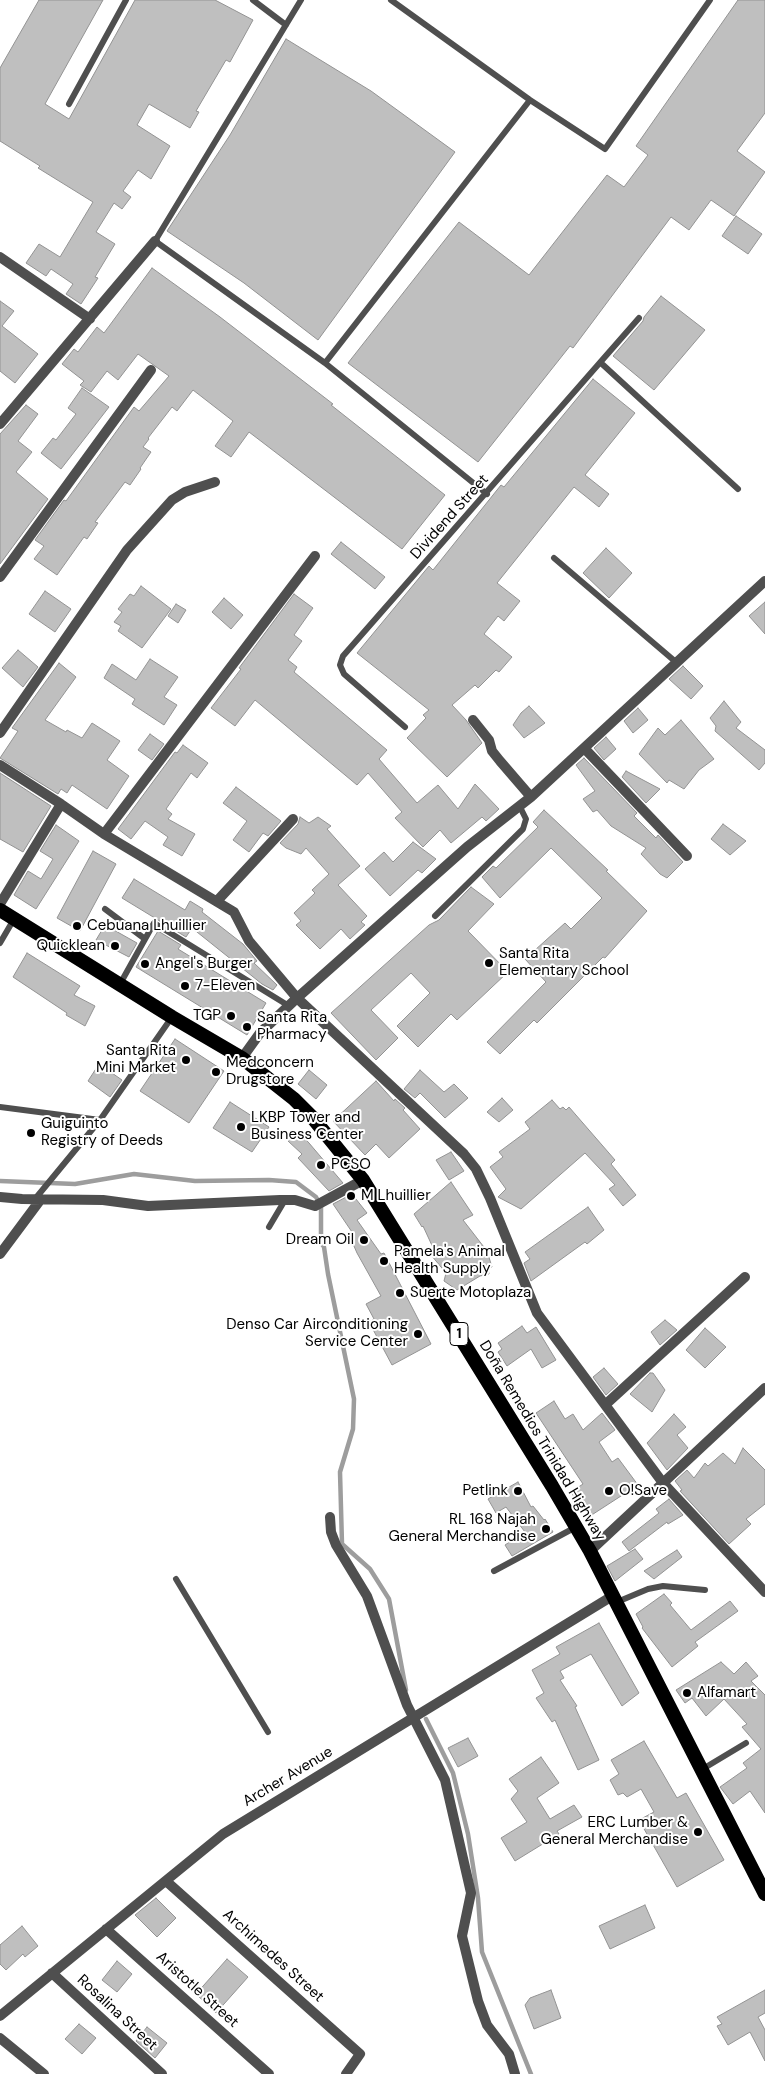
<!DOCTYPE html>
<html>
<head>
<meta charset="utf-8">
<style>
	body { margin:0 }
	canvas { display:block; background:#fff }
</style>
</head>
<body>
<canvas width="765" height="2074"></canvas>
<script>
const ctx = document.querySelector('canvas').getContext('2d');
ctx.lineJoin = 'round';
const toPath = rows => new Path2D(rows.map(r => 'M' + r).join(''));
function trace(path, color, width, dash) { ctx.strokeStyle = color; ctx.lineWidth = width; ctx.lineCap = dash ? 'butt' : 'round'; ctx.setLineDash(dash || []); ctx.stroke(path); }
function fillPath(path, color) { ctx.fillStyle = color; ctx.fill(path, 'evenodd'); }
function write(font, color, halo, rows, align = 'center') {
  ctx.font = font + ' "DM Sans",sans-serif'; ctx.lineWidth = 4; ctx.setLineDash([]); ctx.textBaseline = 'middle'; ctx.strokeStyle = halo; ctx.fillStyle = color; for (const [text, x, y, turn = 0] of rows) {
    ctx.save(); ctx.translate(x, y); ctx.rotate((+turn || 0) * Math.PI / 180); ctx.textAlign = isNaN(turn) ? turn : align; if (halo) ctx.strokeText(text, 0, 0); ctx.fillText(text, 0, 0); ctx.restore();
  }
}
const stream = toPath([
	[0,1181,75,1184,134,1174,195,1181,269,1180,296,1182,316,1197,321,1206,321,1243,324,1247,328,1274,354,1399,353,1429,340,1472,342,1544,370,1569,389,1599,406,1690],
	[426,1719,453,1773,468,1834,478,1898,482,1952,531,2074]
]);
const building = toPath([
	[39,0,103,0,45,104,69,119,135,0,215,0,253,20,230,62,226,60,196,111,199,112,190,128,149,104,137,125,170,146,151,179,138,170,123,191,131,197,122,209,114,203,96,232,115,244,95,277,98,278,81,304,66,294,73,284,51,269,46,276,26,263,39,244,60,257,93,202,38,168,40,166,0,141,0,68,39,0],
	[738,0,765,0,765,113,737,151,765,172,734,216,711,200,689,230,671,217,573,348,570,346,478,462,348,363,459,222,529,275,607,175,624,187,648,155,636,146,738,0],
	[286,39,371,91,455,152,318,340,244,283,167,231,230,135,286,39],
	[736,216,762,234,748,254,722,236,736,216],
	[152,268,220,317,333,404,331,405,445,495,402,549,249,432,231,457,215,446,233,421,193,390,177,411,172,407,148,438,149,439,143,447,151,452,140,468,141,469,130,485,125,482,95,522,98,523,87,539,84,537,57,575,34,559,44,546,35,540,64,500,66,501,134,407,139,411,169,376,138,354,118,380,107,371,91,392,80,385,84,381,62,364,74,349,78,352,97,327,104,333,152,268],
	[661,296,705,330,654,390,613,356,643,321,644,317,661,296],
	[0,301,14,311,2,326,38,354,15,383,0,371,0,301],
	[593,379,635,413,585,475,609,494,599,507,574,487,497,583,520,601,504,621,498,616,484,634,512,657,499,672,496,670,478,688,475,685,452,705,466,720,482,743,447,777,407,738,426,718,423,715,429,710,357,653,429,566,433,570,501,485,504,487,593,379],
	[82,388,109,407,61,469,41,453,53,438,56,440,76,414,68,408,82,388],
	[26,405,38,414,18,441,32,452,16,472,48,499,0,564,0,434,26,405],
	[341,542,385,577,375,589,331,554,341,542],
	[606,548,632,573,609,598,583,573,606,548],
	[141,586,171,609,142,648,118,631,121,626,114,622,122,612,118,609,130,594,134,596,141,586],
	[45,591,71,609,55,632,29,614,45,591],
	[294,594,313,608,294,635,302,641,288,660,297,667,294,672,387,750,379,759,417,803,438,785,458,809,475,784,499,809,486,821,482,817,451,843,440,830,423,847,395,818,402,812,368,773,357,785,255,700,235,726,211,708,241,669,239,668,294,594],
	[224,598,243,615,231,629,212,612,224,598],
	[765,602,765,634,749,616,765,602],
	[176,604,186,610,178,623,168,616,176,604],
	[18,650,38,667,23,687,2,668,18,650],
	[150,659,178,677,164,697,177,705,164,725,132,704,135,699,104,678,112,664,136,680,150,659],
	[59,663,76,677,45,720,66,732,67,730,82,738,92,723,120,741,107,760,129,776,107,809,72,785,67,793,61,789,58,794,0,758,18,731,12,728,59,663],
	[683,666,703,686,691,699,669,679,683,666],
	[724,701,741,722,736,728,765,750,765,763,759,770,715,731,716,726,710,718,724,701],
	[529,706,545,723,524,738,513,725,521,713,529,706],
	[638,708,648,720,633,733,624,721,638,708],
	[681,720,714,759,699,770,684,789,669,780,667,783,639,754,658,728,665,735,681,720],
	[150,734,164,744,152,760,138,750,150,734],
	[606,737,616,749,604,760,594,748,606,737],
	[183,745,208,763,197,778,191,773,166,809,172,814,168,819,195,834,182,856,163,845,168,837,145,821,131,839,118,829,175,752,177,753,183,745],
	[584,758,637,813,634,816,656,838,658,835,683,862,667,878,660,874,641,854,646,848,611,826,597,810,593,812,583,799,595,791,576,765,584,758],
	[626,771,660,789,646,803,622,777,626,771],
	[0,773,51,806,23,852,0,839,0,773],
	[236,787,281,821,268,836,263,833,249,852,233,840,247,821,223,803,236,787],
	[544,810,608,870,606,871,647,911,605,958,603,957,537,1023,534,1020,500,1054,487,1042,546,982,525,959,565,923,571,929,602,898,551,848,500,898,482,877,493,866,496,868,538,827,533,822,544,810],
	[300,817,309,823,318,817,331,826,327,829,360,866,338,885,367,916,361,922,365,925,350,939,341,929,320,949,296,925,301,921,294,913,315,893,312,890,329,874,306,848,301,854,286,848,280,843,298,824,300,817],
	[723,824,746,841,730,855,711,839,723,824],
	[56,825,79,841,36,909,14,895,28,871,41,879,53,859,40,851,56,825],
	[413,842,436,859,422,873,418,870,390,896,365,869,384,852,393,862,413,842],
	[93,851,116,864,80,931,57,918,93,851],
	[134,879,185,910,190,901,203,909,202,912,243,944,257,961,254,963,277,985,273,990,262,984,192,928,186,937,122,898,134,879],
	[471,887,494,904,468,931,508,972,457,1020,451,1014,418,1047,397,1026,430,993,411,973,371,1010,398,1038,376,1060,331,1013,429,925,439,920,471,887],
	[105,925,137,943,129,957,96,940,105,925],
	[158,931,181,945,178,949,266,1003,247,1035,136,967,158,931],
	[27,953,80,986,74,995,95,1006,85,1026,66,1015,67,1013,13,977,27,953],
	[175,1039,224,1071,189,1123,140,1091,175,1039],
	[99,1064,122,1080,110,1097,88,1081,99,1064],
	[309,1070,327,1085,316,1099,298,1084,309,1070],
	[420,1070,444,1092,454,1084,468,1098,445,1118,420,1093,415,1098,404,1089,420,1070],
	[376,1081,394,1101,395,1099,405,1108,403,1110,420,1129,389,1158,376,1144,365,1155,333,1121,376,1081],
	[502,1098,513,1110,499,1122,487,1112,502,1098],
	[552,1100,560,1109,563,1107,566,1110,569,1107,615,1160,611,1164,636,1195,623,1206,609,1189,615,1185,585,1153,521,1209,498,1197,506,1189,490,1167,503,1157,499,1152,530,1129,525,1122,552,1100],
	[230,1102,269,1127,252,1152,213,1128,230,1102],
	[298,1131,309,1143,343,1183,329,1191,298,1158,302,1154,288,1141,298,1131],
	[451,1152,464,1171,449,1180,436,1160,451,1152],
	[451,1182,473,1215,463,1220,487,1251,492,1267,488,1268,489,1274,480,1276,457,1290,444,1281,446,1273,431,1255,435,1252,423,1226,422,1227,414,1214,451,1182],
	[352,1194,367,1213,357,1220,381,1254,384,1253,431,1344,392,1365,369,1322,374,1319,366,1304,381,1296,357,1253,350,1237,354,1235,333,1204,352,1194],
	[588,1207,604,1230,587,1244,585,1242,531,1281,524,1263,530,1259,525,1252,588,1207],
	[665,1320,677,1330,660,1345,651,1332,665,1320],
	[522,1326,527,1333,536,1327,556,1360,542,1368,531,1349,507,1366,498,1352,502,1349,498,1343,522,1326],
	[705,1328,726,1347,705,1368,686,1350,705,1328],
	[604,1368,618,1384,606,1395,593,1377,604,1368],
	[650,1373,653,1373,665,1390,652,1412,630,1394,650,1373],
	[554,1401,565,1419,573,1414,583,1430,602,1413,615,1430,599,1442,612,1462,618,1458,638,1485,587,1518,571,1492,583,1484,536,1413,554,1401],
	[674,1414,686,1427,677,1435,688,1448,667,1470,647,1443,674,1414],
	[743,1448,765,1470,765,1504,746,1519,751,1524,729,1544,680,1491,682,1490,675,1481,687,1470,694,1478,705,1463,708,1466,723,1453,735,1464,743,1448],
	[518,1482,531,1507,533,1506,544,1520,545,1519,553,1532,512,1556,505,1545,525,1532,506,1507,496,1513,488,1499,518,1482],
	[669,1499,683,1515,668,1524,667,1522,629,1551,622,1542,659,1513,656,1509,669,1499],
	[635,1549,643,1559,615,1581,607,1566,635,1549],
	[677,1550,682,1557,654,1579,644,1571,677,1550],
	[664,1594,672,1603,670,1605,691,1630,730,1601,738,1611,695,1642,698,1646,672,1667,642,1628,643,1627,636,1614,664,1594],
	[599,1623,639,1693,622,1706,591,1654,560,1671,564,1678,560,1680,577,1706,575,1707,599,1760,578,1770,555,1720,552,1722,536,1698,544,1693,532,1670,560,1654,556,1647,599,1623],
	[721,1662,734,1674,746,1662,758,1676,751,1681,765,1695,765,1813,750,1791,733,1804,720,1787,747,1768,743,1763,761,1749,742,1727,747,1724,724,1699,706,1716,692,1698,685,1703,676,1690,721,1662],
	[468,1738,478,1756,458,1767,448,1748,468,1738],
	[644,1741,677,1798,686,1793,724,1860,677,1887,639,1820,654,1812,641,1789,627,1797,623,1793,618,1795,610,1780,619,1774,611,1760,644,1741],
	[541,1757,559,1783,537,1798,550,1819,574,1805,582,1817,557,1831,559,1834,515,1861,501,1838,527,1822,511,1799,518,1791,509,1779,541,1757],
	[156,1898,176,1918,157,1937,135,1915,156,1898],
	[645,1905,655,1928,610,1949,599,1926,645,1905],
	[22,1926,38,1946,25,1957,23,1954,6,1970,0,1964,0,1945,22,1926],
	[227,1959,248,1977,216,2013,196,1994,227,1959],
	[117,1961,132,1974,117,1992,102,1980,117,1961],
	[551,1990,561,2018,534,2029,525,2005,530,1998,551,1990],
	[765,1990,765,2013,758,2017,765,2030,765,2061,750,2032,728,2045,717,2026,722,2024,717,2017,765,1990],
	[79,2024,96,2038,82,2054,65,2039,79,2024],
	[147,2027,167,2043,155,2058,136,2041,147,2027]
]);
const service = toPath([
	[253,0,286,25],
	[301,0,155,241,325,363,487,494],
	[391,0,530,100,605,149,710,0],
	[69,104,126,0],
	[325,363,530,100],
	[601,363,738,489],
	[554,558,677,663],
	[405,727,344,674,340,665,343,656,639,318],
	[105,909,145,939],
	[435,916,523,829,526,819,519,805],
	[0,943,14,919],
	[120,984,154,923,289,1006],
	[0,1107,100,1120],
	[35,1199,100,1120,172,1017],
	[269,1227,285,1200],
	[494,1571,576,1527],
	[176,1579,268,1732],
	[617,1602,648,1589,663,1586,705,1590],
	[701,1770,746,1743]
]);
const minor = toPath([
	[0,257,90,319],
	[0,424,155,241],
	[0,577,151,370],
	[473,720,489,740,492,751,500,761,531,797],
	[0,733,127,550,172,500,185,492,215,482],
	[584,748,687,856],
	[0,765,61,804,104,834,234,912,249,941,297,998,464,1154,476,1169,490,1198,537,1313,663,1483,765,1592],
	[104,834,315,556],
	[217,901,293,819],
	[0,904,61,804],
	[242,1058,260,1033,297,998,467,847,531,797,765,581],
	[0,1197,22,1199,103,1200,148,1206,280,1200,295,1200,315,1206,363,1180],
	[0,1254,41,1199],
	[605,1405,745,1277],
	[330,1517,331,1532,336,1545,367,1596,407,1705,445,1780,471,1893,462,1936,478,2001,487,2025,509,2054,515,2074],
	[590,1551,765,1388],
	[166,1881,360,2054,346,2074],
	[106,1929,269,2074],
	[52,1973,162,2074],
	[0,2016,223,1834,614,1595],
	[0,2038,44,2074]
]);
const trunk = toPath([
	[0,910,172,1017,242,1058,294,1099,312,1117,363,1180,552,1486,590,1551,765,1894]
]);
const markers = [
	[77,926,5,"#000"],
	[115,946,5,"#000"],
	[489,963,5,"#000"],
	[145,964,5,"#000"],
	[185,986,5,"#000"],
	[231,1016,5,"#000"],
	[247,1027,5,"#000"],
	[186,1060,5,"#000"],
	[216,1072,5,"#000"],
	[241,1127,5,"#000"],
	[31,1133,5,"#000"],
	[321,1165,5,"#000"],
	[351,1196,5,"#000"],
	[364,1240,5,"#000"],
	[384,1261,5,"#000"],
	[400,1293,5,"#000"],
	[418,1334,5,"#000"],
	[518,1491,5,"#000"],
	[609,1491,5,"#000"],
	[546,1529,5,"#000"],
	[687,1693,5,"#000"],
	[698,1832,5,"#000"]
];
const shields = [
	[459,1334,18]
];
const shieldNames = [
	["1",459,1334]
];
const streetNames = [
	["Dividend Street",450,517,-48],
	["Doña Remedios Trinidad Highway",542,1441,59],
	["Archer Avenue",288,1777,-31],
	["Archimedes Street",273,1956,42],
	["Aristotle Street",197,1990,42],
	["Rosalina Street",117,2013,43]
];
const poiNames = [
	["Cebuana Lhuillier",87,926],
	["Quicklean",105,946,"right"],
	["Santa Rita",499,954],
	["Elementary School",499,971],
	["Angel's Burger",155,964],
	["7-Eleven",195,986],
	["TGP",221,1016,"right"],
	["Santa Rita",257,1018],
	["Pharmacy",257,1035],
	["Santa Rita",176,1051,"right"],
	["Mini Market",176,1068,"right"],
	["Medconcern",226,1063],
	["Drugstore",226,1080],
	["LKBP Tower and",251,1118],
	["Business Center",251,1135],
	["Guiguinto",41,1124],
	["Registry of Deeds",41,1141],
	["PCSO",331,1165],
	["M Lhuillier",361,1196],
	["Dream Oil",354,1240,"right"],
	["Pamela's Animal",394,1252],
	["Health Supply",394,1269],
	["Suerte Motoplaza",410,1293],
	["Denso Car Airconditioning",408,1325,"right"],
	["Service Center",408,1342,"right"],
	["Petlink",508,1491,"right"],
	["O!Save",619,1491],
	["RL 168 Najah",536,1520,"right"],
	["General Merchandise",536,1537,"right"],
	["Alfamart",697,1693],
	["ERC Lumber &",688,1823,"right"],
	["General Merchandise",688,1840,"right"]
];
trace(stream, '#9d9d9d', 4.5);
fillPath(building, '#bfbfbf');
trace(building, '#939393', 1);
trace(service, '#4f4f4f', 6);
trace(minor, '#4f4f4f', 10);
trace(trunk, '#000', 14);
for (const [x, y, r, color] of markers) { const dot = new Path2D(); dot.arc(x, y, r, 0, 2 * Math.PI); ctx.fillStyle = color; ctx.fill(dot); trace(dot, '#fff', 2); }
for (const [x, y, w] of shields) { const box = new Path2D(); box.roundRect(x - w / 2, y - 11.5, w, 23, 4); ctx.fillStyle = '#fff'; ctx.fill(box); trace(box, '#000', 1); }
write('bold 14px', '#000', null, shieldNames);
write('15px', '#000', '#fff', streetNames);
write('15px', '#000', '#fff', poiNames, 'left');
</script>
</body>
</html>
